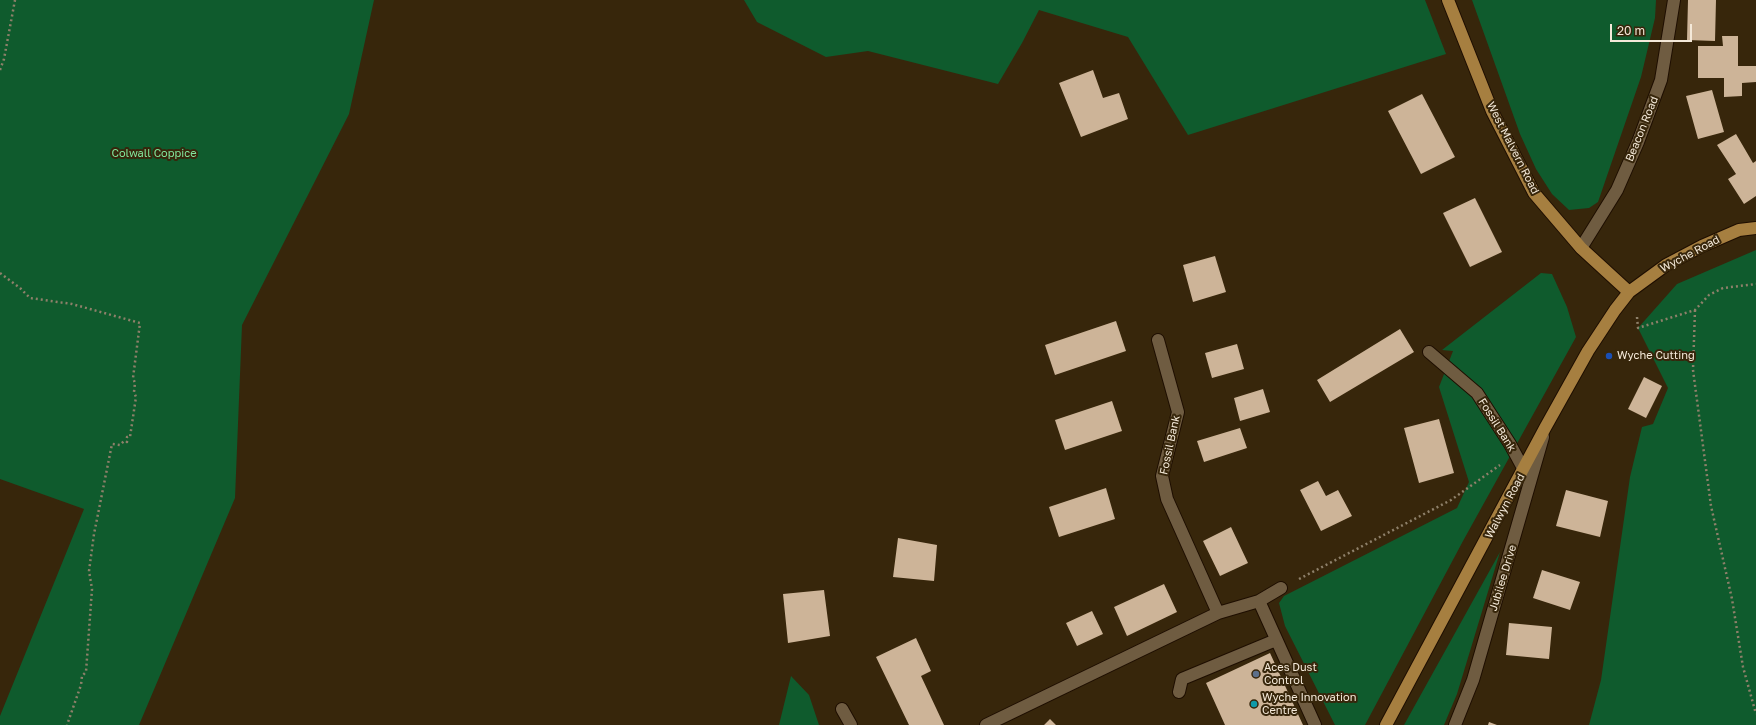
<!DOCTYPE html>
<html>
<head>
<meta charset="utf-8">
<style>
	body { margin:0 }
	#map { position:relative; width:1756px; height:725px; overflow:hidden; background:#37260b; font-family:"Golos Text",sans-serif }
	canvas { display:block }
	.scale { position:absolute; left:1610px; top:24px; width:82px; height:18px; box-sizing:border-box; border:2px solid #f4e9d9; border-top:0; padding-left:5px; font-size:12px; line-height:14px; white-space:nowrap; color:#f4e9d9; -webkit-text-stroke:3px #37260b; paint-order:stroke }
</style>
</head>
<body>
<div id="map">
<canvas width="1756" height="725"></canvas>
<div class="scale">20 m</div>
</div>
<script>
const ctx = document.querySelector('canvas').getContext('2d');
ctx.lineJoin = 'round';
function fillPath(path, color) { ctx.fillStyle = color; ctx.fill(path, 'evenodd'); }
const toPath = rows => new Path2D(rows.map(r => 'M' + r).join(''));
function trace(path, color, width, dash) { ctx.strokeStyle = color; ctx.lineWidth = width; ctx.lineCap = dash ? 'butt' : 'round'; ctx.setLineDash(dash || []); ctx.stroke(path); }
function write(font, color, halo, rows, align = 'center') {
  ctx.font = font + ' "Golos Text",sans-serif'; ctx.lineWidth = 4; ctx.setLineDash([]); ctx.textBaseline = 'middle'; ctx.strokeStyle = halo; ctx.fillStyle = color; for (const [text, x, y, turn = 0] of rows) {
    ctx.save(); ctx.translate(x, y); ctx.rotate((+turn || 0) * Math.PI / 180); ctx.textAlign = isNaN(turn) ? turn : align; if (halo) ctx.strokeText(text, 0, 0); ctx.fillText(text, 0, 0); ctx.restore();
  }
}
const green = toPath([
	[0,0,374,0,349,114,242,325,235,498,139,725,0,725,0,716,84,509,0,479],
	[744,0,1425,0,1446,54,1188,135,1128,37,1039,10,1022,43,998,84,868,51,826,57,757,22],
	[1472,0,1656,0,1655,18,1641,77,1598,202,1589,208,1569,210,1552,194,1536,169,1520,134],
	[1756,250,1756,725,1589,725,1601,680,1630,477,1642,427,1653,424,1668,388,1638,328,1677,284],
	[1541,273,1552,274,1567,307,1576,337,1463,541,1365,725,1335,725,1285,626,1279,603,1284,596,1457,508,1469,482,1439,387,1453,351,1442,350],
	[1500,552,1457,694,1444,725,1404,725],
	[791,676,809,695,819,725,779,725]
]);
const building = toPath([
	[1688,0,1716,0,1715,41,1687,40],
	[1722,36,1738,36,1738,66,1756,66,1756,82,1742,83,1742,96,1724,97,1724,78,1698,78,1698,46,1723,46],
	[1093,70,1103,98,1119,93,1128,119,1081,137,1059,83],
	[1712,90,1724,132,1698,139,1686,96],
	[1422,94,1455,157,1421,174,1388,111],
	[1736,134,1753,163,1756,161,1756,196,1744,204,1728,179,1736,174,1717,145],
	[1475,198,1502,252,1470,267,1443,213],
	[1215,256,1226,292,1193,302,1183,265],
	[1116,321,1126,351,1055,375,1045,345],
	[1400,329,1414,352,1330,402,1317,380],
	[1237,344,1244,369,1212,378,1205,353],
	[1644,377,1662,386,1646,418,1628,409],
	[1263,389,1270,412,1240,421,1234,398],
	[1112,401,1122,431,1065,450,1055,420],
	[1439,419,1454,473,1419,483,1404,428],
	[1240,428,1247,448,1204,462,1197,441],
	[1318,481,1326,496,1338,490,1352,516,1321,531,1300,490],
	[1106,488,1115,519,1059,537,1049,507],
	[1566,490,1608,501,1600,537,1556,526],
	[1231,527,1248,563,1220,576,1203,541],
	[898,538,937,545,934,581,893,577],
	[1542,570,1580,582,1570,610,1533,598],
	[1164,584,1177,612,1127,636,1114,607],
	[824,590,830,636,788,643,783,594],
	[1092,611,1103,634,1077,646,1066,623],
	[1509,623,1552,627,1549,659,1506,655],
	[916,638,931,671,921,676,944,725,909,725,876,657],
	[1270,653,1303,725,1225,725,1206,683],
	[1050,719,1056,725,1044,725],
	[1489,722,1497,725,1488,725]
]);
const path = toPath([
	[0,70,4,59,15,0],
	[0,273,20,288,30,298,72,304,140,323,133,378,135,383,134,392,136,397,130,437,127,437,127,442,124,441,120,445,112,444,94,534,89,571,92,589,86,672,82,676,81,685,67,725],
	[1695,310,1693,370,1711,506,1732,599,1743,667,1756,714],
	[1637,317,1638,328,1695,310,1709,295,1723,288,1756,284],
	[1299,579,1451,500,1500,465]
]);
const minor = toPath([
	[1581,248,1617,190,1638,142,1661,80,1674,0],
	[1158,340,1178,412,1162,476,1167,499,1218,613],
	[1429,352,1477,393,1510,444,1524,470],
	[1259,601,1315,725],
	[1179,692,1182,679,1276,640],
	[842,709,851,725],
	[986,725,1218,613,1259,601,1281,588],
	[1455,725,1473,680,1543,437]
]);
const major = toPath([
	[1448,0,1492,111,1534,193,1581,248,1629,292],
	[1386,725,1545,428,1588,351,1615,310,1629,292,1666,265,1702,246,1739,230,1756,228]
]);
const markers = [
	[1609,356,4,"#1a4fb4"],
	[1256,674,4,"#5c6f8a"],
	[1254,704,4,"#0f9aa8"]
];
const streetNames = [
	["Beacon Road",1642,129,-68],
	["West Malvern Road",1513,148,63],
	["Wyche Road",1690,254,-28],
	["Fossil Bank",1497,425,58],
	["Fossil Bank",1170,445,-78],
	["Walwyn Road",1505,506,-62],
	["Jubilee Drive",1503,578,-73]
];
const parkNames = [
	["Colwall Coppice",154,154]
];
const poiNames = [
	["Wyche Cutting",1617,356],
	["Aces Dust",1264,668],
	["Control",1264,681],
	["Wyche Innovation",1262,698],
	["Centre",1262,711]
];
fillPath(green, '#0f5b2d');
fillPath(building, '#cdb498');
trace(minor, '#1e0e00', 14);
trace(major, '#1e0e00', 14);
trace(path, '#8e806a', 2.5, [2, 3]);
trace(minor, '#6f5c41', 12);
trace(major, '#a67f40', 12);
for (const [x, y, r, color] of markers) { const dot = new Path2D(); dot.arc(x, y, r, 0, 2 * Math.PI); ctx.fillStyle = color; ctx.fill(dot); trace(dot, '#37260b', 1.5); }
write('11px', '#f4e9d9', '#37260b', streetNames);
write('11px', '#80e69c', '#37260b', parkNames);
write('11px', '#f4e9d9', '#37260b', poiNames, 'left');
</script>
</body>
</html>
